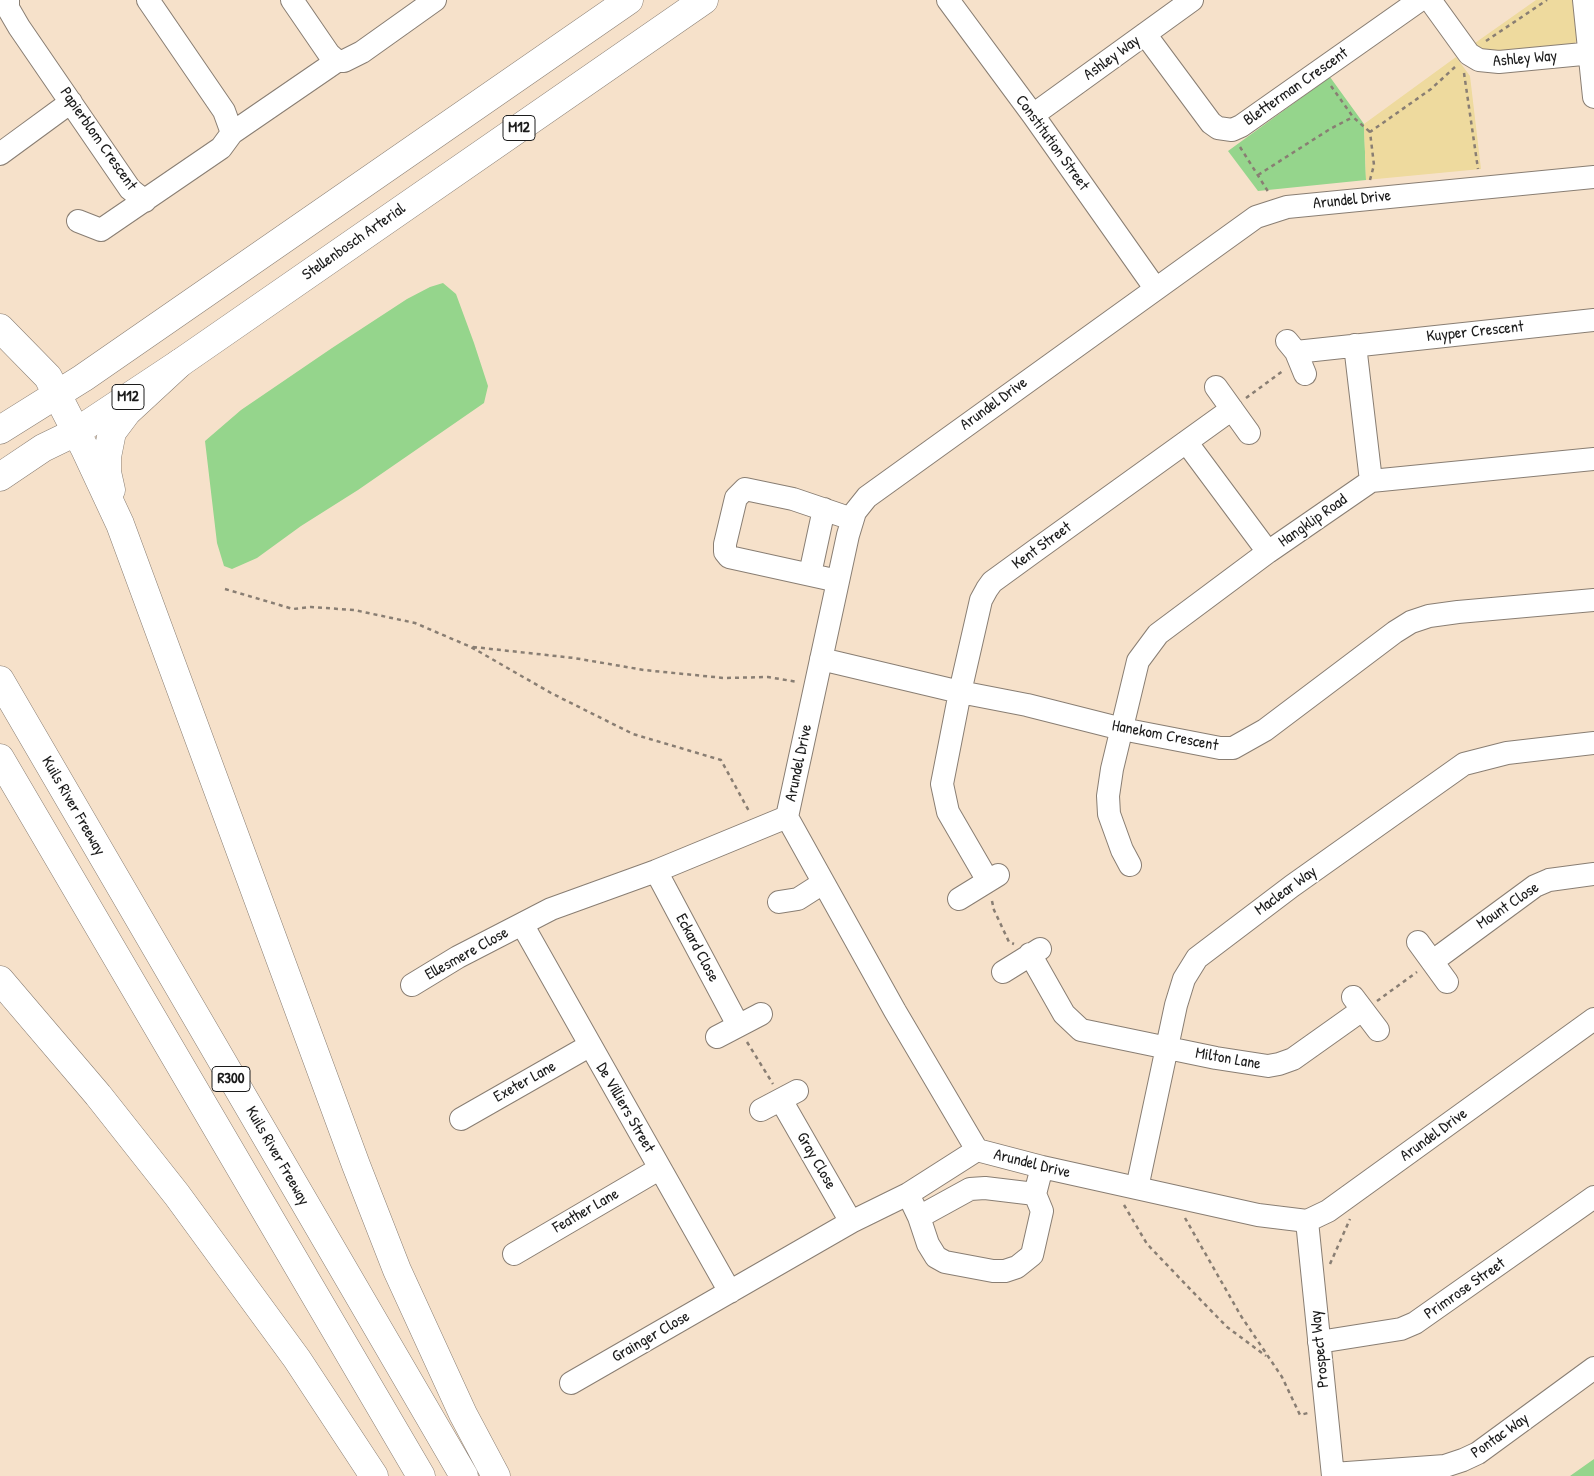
<!DOCTYPE html>
<html>
<head>
<meta charset="utf-8">
<style>
	body { margin:0 }
	canvas { display:block; background:#f6e1ca }
</style>
</head>
<body>
<canvas width="1594" height="1476"></canvas>
<script>
const ctx = document.querySelector('canvas').getContext('2d');
ctx.lineJoin = 'round';
function fillPath(path, color) { ctx.fillStyle = color; ctx.fill(path, 'evenodd'); }
const toPath = rows => new Path2D(rows.map(r => 'M' + r).join(''));
function trace(path, color, width, dash) { ctx.strokeStyle = color; ctx.lineWidth = width; ctx.lineCap = dash ? 'butt' : 'round'; ctx.setLineDash(dash || []); ctx.stroke(path); }
function write(font, color, halo, rows, align = 'center') {
  ctx.font = font + ' "Patrick Hand",sans-serif'; ctx.lineWidth = 4; ctx.setLineDash([]); ctx.textBaseline = 'middle'; ctx.strokeStyle = halo; ctx.fillStyle = color; for (const [text, x, y, turn = 0] of rows) {
    ctx.save(); ctx.translate(x, y); ctx.rotate((+turn || 0) * Math.PI / 180); ctx.textAlign = isNaN(turn) ? turn : align; if (halo) ctx.strokeText(text, 0, 0); ctx.fillText(text, 0, 0); ctx.restore();
  }
}
const green = toPath([
	[1330,77,1364,124,1366,180,1258,191,1228,151],
	[443,283,456,294,474,343,488,386,484,403,358,490,301,526,257,558,232,569,224,566,217,543,205,441,241,410,332,348,407,299,430,287],
	[1594,1459,1594,1476,1570,1476]
]);
const sand = toPath([
	[1536,0,1575,0,1578,39,1574,44,1568,48,1482,52,1475,43],
	[1456,57,1470,76,1481,169,1366,180,1364,124]
]);
const path = toPath([
	[1486,41,1547,0],
	[1464,73,1478,169],
	[1331,86,1353,117,1370,132],
	[1240,147,1269,193],
	[1258,175,1330,129,1353,117],
	[1370,180,1374,165,1370,132,1431,89,1455,67],
	[1246,398,1284,370],
	[225,589,293,609,311,607,354,610,415,623,471,647,551,693,633,734,721,760,750,813],
	[473,647,574,658,644,670,724,678,768,677,798,682],
	[992,901,994,910,1009,942,1014,944],
	[1377,1001,1417,972],
	[747,1042,773,1084],
	[1124,1205,1147,1244,1191,1290,1227,1327,1266,1356],
	[1185,1218,1241,1316,1282,1377,1300,1415,1308,1413],
	[1330,1264,1350,1219]
]);
const minor = toPath([
	[8,0,8,8,19,27,130,189,145,201],
	[292,0,329,54,337,61,344,61,362,52,435,0],
	[948,0,1033,115,1155,288],
	[1430,0,1469,54,1479,60,1499,62,1594,53],
	[1584,0,1594,97],
	[1145,34,1211,123,1218,128,1232,130,1241,126,1420,0],
	[1033,115,1192,0],
	[232,133,337,61],
	[0,154,71,102],
	[1594,177,1287,207,1256,217,867,497,855,512,848,535,787,817,895,1011,977,1150,1042,1167,1258,1215,1307,1221,1328,1211,1594,1019],
	[78,221,101,230,221,148,232,133,224,111,148,0],
	[1287,341,1296,352,1305,374],
	[1355,345,1371,481],
	[1296,352,1594,320],
	[1216,387,1249,433],
	[1187,443,1268,552],
	[810,574,824,509],
	[838,581,729,557,725,552,725,544,736,498,745,489,793,499,852,519],
	[821,659,960,692,1027,705,1122,729,1220,748,1233,748,1265,730,1395,632,1411,622,1429,616,1458,612,1594,600],
	[1130,865,1122,850,1109,814,1108,796,1112,769,1138,661,1158,634,1268,552,1371,481,1594,459],
	[656,871,738,1025],
	[988,881,948,812,942,784,960,692,981,600,987,589,992,582,1036,550,1232,409],
	[959,899,998,875],
	[779,902,798,899,823,883],
	[1418,942,1447,982],
	[1030,954,1064,1014,1081,1030,1216,1058,1268,1066,1279,1064,1293,1059,1362,1010],
	[1433,961,1535,886,1549,880,1594,874],
	[1003,972,1040,949],
	[412,985,458,957,522,924],
	[1353,997,1378,1030],
	[717,1037,761,1014],
	[781,1100,851,1222],
	[761,1110,797,1091],
	[461,1119,589,1046],
	[1137,1188,1176,1005,1184,979,1197,958,1292,886,1464,764,1507,753,1594,743],
	[908,1194,919,1217,928,1244,936,1257,945,1262,993,1271,1005,1271,1017,1267,1032,1255,1042,1211,1035,1194,1042,1167],
	[919,1217,970,1189,985,1188,1035,1194],
	[1307,1221,1333,1476],
	[514,1254,659,1169],
	[730,1292,522,924,551,909,656,871,787,817],
	[1319,1342,1401,1329,1415,1323,1594,1197],
	[571,1383,851,1222,908,1194,977,1150],
	[1333,1474,1445,1466,1463,1460,1478,1453,1594,1368]
]);
const major = toPath([
	[0,430,83,378,629,0],
	[0,477,43,448,76,432,180,363,704,0]
]);
const highway = toPath([
	[0,328,48,377,85,449,120,524,356,1165,397,1270,463,1414,496,1476],
	[111,490,107,472,107,457,112,432,127,412,180,363],
	[0,680,464,1476],
	[0,758,421,1476],
	[0,980,98,1095,177,1195,297,1359,374,1476]
]);
const shields = [
	[519,128,32],
	[128,397,32],
	[231,1079,38]
];
const shieldNames = [
	["M12",519,128],
	["M12",128,397],
	["R300",231,1079]
];
const streetNames = [
	["Ashley Way",1112,58,-36],
	["Ashley Way",1525,59,-5],
	["Bletterman Crescent",1296,87,-35],
	["Papierblom Crescent",98,139,55],
	["Constitution Street",1052,143,54],
	["Arundel Drive",1352,200,-6],
	["Stellenbosch Arterial",354,242,-35],
	["Kuyper Crescent",1475,332,-6],
	["Arundel Drive",994,404,-36],
	["Hangklip Road",1313,521,-35],
	["Kent Street",1042,546,-36],
	["Hanekom Crescent",1165,736,11],
	["Arundel Drive",799,763,-78],
	["Kuils River Freeway",73,806,60],
	["Maclear Way",1286,891,-36],
	["Mount Close",1508,906,-34],
	["Eckard Close",697,948,62],
	["Ellesmere Close",467,954,-29],
	["Milton Lane",1228,1059,10],
	["Exeter Lane",525,1082,-29],
	["De Villiers Street",625,1108,60],
	["Arundel Drive",1434,1135,-36],
	["Kuils River Freeway",277,1156,60],
	["Gray Close",816,1161,60],
	["Arundel Drive",1032,1164,14],
	["Feather Lane",586,1211,-30],
	["Primrose Street",1465,1289,-35],
	["Grainger Close",651,1337,-30],
	["Prospect Way",1320,1349,-96],
	["Pontac Way",1500,1436,-35]
];
fillPath(green, '#95d58c');
fillPath(sand, '#eeda9e');
trace(minor, '#897e73', 24);
trace(major, '#897e73', 29);
trace(highway, '#897e73', 29);
trace(path, '#897e73', 2.5, [4, 4]);
trace(minor, '#fff', 22);
trace(major, '#fff', 28);
trace(highway, '#fff', 28);
for (const [x, y, w] of shields) { const box = new Path2D(); box.roundRect(x - w / 2, y - 12.5, w, 25, 4); ctx.fillStyle = '#fff'; ctx.fill(box); trace(box, '#1c1c1c', 1); }
write('bold 15px', '#1c1c1c', null, shieldNames);
write('16px', '#1c1c1c', '#fff', streetNames);
</script>
</body>
</html>
